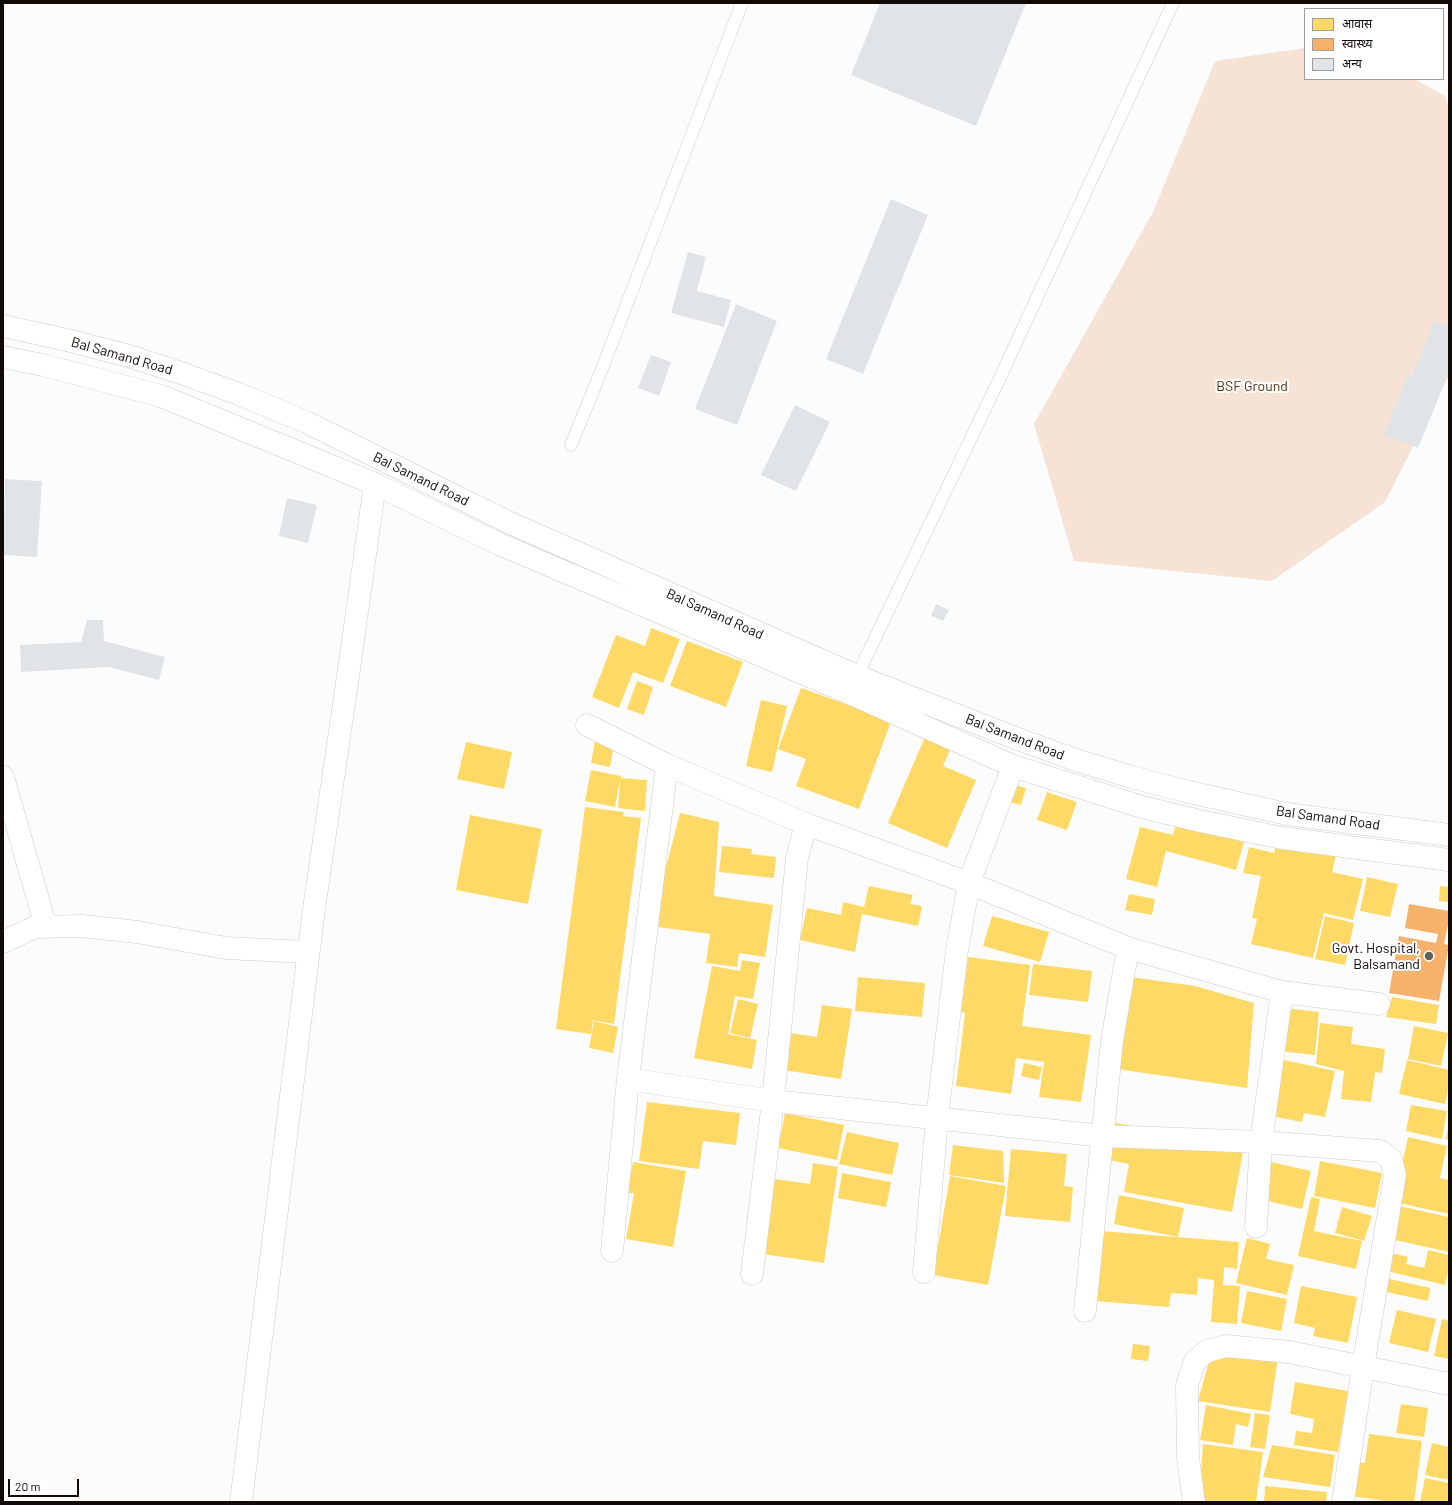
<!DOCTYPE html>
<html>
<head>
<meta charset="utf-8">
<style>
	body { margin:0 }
	#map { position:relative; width:1452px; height:1505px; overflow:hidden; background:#fcfcfc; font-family:Barlow,"Noto Sans Devanagari",sans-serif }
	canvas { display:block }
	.frame { position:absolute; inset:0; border:4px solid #110a06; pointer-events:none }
	.legend { position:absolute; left:1304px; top:8px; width:140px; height:72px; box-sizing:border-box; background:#fff; border:1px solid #a09d9b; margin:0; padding:5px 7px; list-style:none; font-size:12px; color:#110a06 }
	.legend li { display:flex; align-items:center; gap:8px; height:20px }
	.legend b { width:20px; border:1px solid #a09d9b }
	.scale { position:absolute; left:8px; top:1479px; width:71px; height:18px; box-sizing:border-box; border:2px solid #110a06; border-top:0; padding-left:5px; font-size:12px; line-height:14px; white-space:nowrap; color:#110a06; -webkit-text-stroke:3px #fff; paint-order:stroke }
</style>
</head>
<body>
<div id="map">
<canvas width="1452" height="1505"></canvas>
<div class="frame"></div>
<ul class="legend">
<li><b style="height:11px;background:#ffd966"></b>आवास</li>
<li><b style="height:11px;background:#f6b26b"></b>स्वास्थ्य</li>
<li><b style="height:11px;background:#e0e4e7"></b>अन्य</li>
</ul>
<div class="scale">20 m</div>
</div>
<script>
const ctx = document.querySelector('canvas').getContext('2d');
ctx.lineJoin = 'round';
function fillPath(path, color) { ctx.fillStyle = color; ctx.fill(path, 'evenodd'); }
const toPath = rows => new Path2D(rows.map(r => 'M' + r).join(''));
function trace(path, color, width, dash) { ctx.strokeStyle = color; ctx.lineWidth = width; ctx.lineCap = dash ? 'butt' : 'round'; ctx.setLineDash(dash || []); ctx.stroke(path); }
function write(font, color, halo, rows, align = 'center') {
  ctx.font = font + ' Barlow,sans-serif'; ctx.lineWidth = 4; ctx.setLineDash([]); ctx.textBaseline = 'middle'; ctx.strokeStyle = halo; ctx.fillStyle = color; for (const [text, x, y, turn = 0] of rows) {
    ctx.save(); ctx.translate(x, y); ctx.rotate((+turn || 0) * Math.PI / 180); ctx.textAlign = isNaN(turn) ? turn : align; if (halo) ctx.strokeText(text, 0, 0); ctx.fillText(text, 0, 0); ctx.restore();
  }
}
const green = toPath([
	[1305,48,1305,79,1415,79,1445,96,1449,107,1449,375,1385,502,1272,581,1074,561,1034,424,1153,212,1215,61]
]);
const homes = toPath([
	[651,628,680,639,663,683,633,672,619,708,592,697,616,635,645,646],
	[687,641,743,662,726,707,670,686],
	[637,681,653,687,644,715,627,709],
	[801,688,868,712,890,724,859,809,796,786,806,759,778,749],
	[761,700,787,706,772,772,746,766],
	[925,737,951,748,943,766,976,780,947,848,888,823],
	[595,741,614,745,610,767,591,763],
	[466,742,512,752,504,789,457,779],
	[591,770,621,776,621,778,647,780,645,811,618,808,620,779,615,807,585,801],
	[1014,785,1026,788,1021,805,1009,802],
	[1047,792,1077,802,1067,830,1037,820],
	[585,807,624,812,623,816,641,818,614,1024,591,1020,593,1021,591,1034,556,1029],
	[680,813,719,822,714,896,773,905,765,957,739,953,737,967,706,963,710,934,651,926],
	[470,815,542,829,528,904,456,890],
	[1176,824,1244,842,1236,870,1166,851,1157,887,1126,879,1140,827,1173,835],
	[1277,841,1336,855,1332,872,1363,879,1353,920,1324,913,1313,958,1251,944,1257,919,1252,918,1261,876,1243,873,1249,847,1274,853],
	[722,846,752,849,751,854,776,857,774,878,719,872],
	[1367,877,1398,884,1390,917,1360,911],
	[869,886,913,895,910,904,922,906,918,926,862,914,855,952,800,940,807,908,841,915,843,902,864,907],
	[1440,886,1449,887,1449,902,1439,901],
	[1129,894,1155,899,1152,915,1125,910],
	[992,916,1049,932,1040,962,983,946],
	[1325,916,1354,923,1345,965,1315,959],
	[968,957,1030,965,1022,1026,1091,1035,1081,1102,1039,1097,1044,1062,1016,1058,1011,1094,956,1086,965,1013,961,1012],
	[742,960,760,963,753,999,735,996,728,1034,757,1040,752,1069,694,1058,712,966,740,971],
	[1033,964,1092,971,1088,1002,1029,995],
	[858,977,925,983,922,1017,855,1011],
	[1130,977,1195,986,1254,1003,1247,1088,1117,1069],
	[1392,997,1439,1005,1436,1024,1386,1017],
	[738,999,758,1004,750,1038,730,1033],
	[822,1005,852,1009,841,1079,777,1069,783,1032,817,1037],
	[1284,1008,1319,1012,1315,1055,1279,1051],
	[594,1021,618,1027,613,1053,589,1048],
	[1320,1023,1353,1027,1351,1044,1385,1049,1382,1073,1375,1072,1371,1102,1341,1099,1344,1071,1316,1064],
	[1414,1026,1448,1033,1441,1066,1408,1059],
	[1279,1059,1335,1071,1325,1117,1304,1113,1302,1122,1266,1115],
	[1407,1060,1449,1070,1449,1085,1445,1104,1399,1094],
	[1024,1063,1042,1067,1039,1080,1021,1076],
	[647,1102,740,1113,736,1145,703,1141,699,1169,639,1161],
	[1411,1105,1447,1111,1442,1139,1406,1131],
	[785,1113,844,1125,837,1160,778,1148],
	[1110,1122,1244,1146,1232,1212,1124,1192,1129,1164,1103,1159],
	[1448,1127,1449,1127,1449,1140,1446,1139],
	[847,1132,899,1143,892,1175,839,1164],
	[1408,1137,1447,1146,1440,1178,1449,1180,1449,1214,1394,1202],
	[953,1145,1003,1151,1004,1183,949,1175],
	[1011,1149,1067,1154,1064,1186,1073,1187,1070,1222,1005,1216],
	[1320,1161,1382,1173,1375,1208,1314,1196],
	[633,1162,686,1171,673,1247,626,1239,634,1193,627,1193],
	[1271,1162,1311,1171,1302,1209,1263,1200],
	[813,1163,838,1167,824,1263,763,1254,775,1179,810,1184],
	[842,1173,891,1182,886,1207,838,1198],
	[950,1176,1006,1186,988,1285,933,1275],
	[1119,1195,1184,1208,1178,1237,1114,1224],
	[1311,1197,1320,1199,1314,1231,1362,1241,1356,1269,1298,1256],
	[1394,1205,1449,1217,1449,1252,1386,1238],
	[1342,1207,1372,1216,1364,1241,1335,1233],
	[1100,1231,1239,1242,1237,1269,1224,1267,1223,1285,1240,1286,1237,1324,1211,1322,1214,1280,1198,1278,1197,1295,1171,1293,1169,1307,1095,1301],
	[1247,1238,1270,1244,1266,1259,1294,1265,1287,1295,1236,1283],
	[1428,1250,1449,1255,1449,1267,1445,1285,1387,1271,1391,1253,1408,1257,1406,1264,1424,1268],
	[1385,1278,1430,1288,1428,1301,1382,1291],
	[1301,1286,1357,1297,1348,1343,1313,1336,1315,1328,1294,1323],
	[1247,1291,1287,1299,1281,1331,1241,1323],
	[1397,1310,1436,1319,1428,1352,1389,1343],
	[1442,1319,1449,1321,1449,1359,1434,1356],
	[1133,1344,1150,1346,1148,1361,1131,1359],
	[1210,1357,1278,1357,1270,1412,1198,1401],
	[1295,1382,1348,1391,1338,1452,1294,1445,1296,1431,1312,1433,1314,1419,1290,1414],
	[1401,1404,1428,1408,1424,1437,1396,1433],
	[1206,1405,1251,1414,1248,1427,1236,1424,1233,1445,1200,1440],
	[1255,1413,1270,1415,1265,1449,1250,1447],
	[1369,1434,1422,1441,1414,1502,1394,1502,1351,1496,1355,1462,1365,1463],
	[1432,1443,1449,1447,1449,1480,1425,1475],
	[1203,1444,1263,1452,1256,1502,1199,1502],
	[1272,1445,1335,1455,1330,1487,1263,1477],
	[1425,1478,1449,1483,1449,1502,1420,1502],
	[1265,1486,1327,1492,1326,1502,1264,1502]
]);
const health = toPath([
	[1409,904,1449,911,1449,919,1444,944,1449,945,1439,1001,1389,993,1399,936,1436,943,1438,934,1405,928]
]);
const building = toPath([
	[880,3,1026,3,976,126,851,75],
	[891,199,928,215,863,374,826,359],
	[688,252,706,257,697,291,731,300,724,327,671,313],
	[736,304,777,321,737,425,695,409],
	[1434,321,1449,327,1449,372,1418,448,1384,435,1408,374,1412,376],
	[651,355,671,362,659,396,638,388],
	[795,405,830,422,796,491,761,475],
	[5,479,42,481,37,557,3,555],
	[287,498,317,505,308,543,279,536],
	[936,604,949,610,943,621,931,616],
	[87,620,103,620,104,641,165,657,159,680,109,667,21,672,20,645,81,642]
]);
const service = toPath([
	[571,445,602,369,742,3],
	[855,680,998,382,1173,3]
]);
const minor = toPath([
	[587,725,667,765,806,824,969,883,1128,948,1282,992],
	[3,777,46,927],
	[3,942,35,927,82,926,137,932,226,948,308,952],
	[628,1079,773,1101,1103,1136,1261,1142,1380,1151,1391,1159,1395,1175,1363,1367,1343,1502],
	[1256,1227,1261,1142,1282,992,1379,1004],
	[612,1251,628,1079,667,765],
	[924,1272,937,1118,957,950,969,883,1013,766],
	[752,1274,773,1101,797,858,806,824],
	[1085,1311,1112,1041,1128,948],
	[241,1502,314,909,348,676,375,484],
	[1194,1502,1188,1458,1187,1385,1195,1361,1207,1351,1226,1346,1289,1352,1449,1384]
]);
const secondary = toPath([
	[3,326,67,340,129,356,181,373,239,394,306,422,508,522,857,676,1023,741,1076,760,1128,776,1185,791,1287,814,1449,835],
	[3,357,43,365,161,396,375,484,499,544,849,693,1013,766,1142,807,1200,821,1282,838,1449,860]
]);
const markers = [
	[1429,956,5,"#635f5c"]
];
const streetNames = [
	["Bal Samand Road",122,356,16],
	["Bal Samand Road",421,479,26],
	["Bal Samand Road",715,614,24],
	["Bal Samand Road",1015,737,21],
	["Bal Samand Road",1328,818,8]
];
const parkNames = [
	["BSF Ground",1252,386]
];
const poiNames = [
	["Govt. Hospital,",1420,948],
	["Balsamand",1420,964]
];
fillPath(green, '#f6e3d5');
fillPath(homes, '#ffd966');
fillPath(health, '#f6b26b');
fillPath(building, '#e0e4e7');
trace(service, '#d0ccc9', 13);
trace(minor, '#d0ccc9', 23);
trace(secondary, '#d0ccc9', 23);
trace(service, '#fff', 12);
trace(minor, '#fff', 22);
trace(secondary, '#fff', 22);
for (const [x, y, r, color] of markers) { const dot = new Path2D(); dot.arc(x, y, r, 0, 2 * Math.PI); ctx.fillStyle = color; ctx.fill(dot); trace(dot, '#fff', 1.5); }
write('14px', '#110a06', '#fff', streetNames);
write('14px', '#553012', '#fff', parkNames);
write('14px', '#110a06', '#fff', poiNames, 'right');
</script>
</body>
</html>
